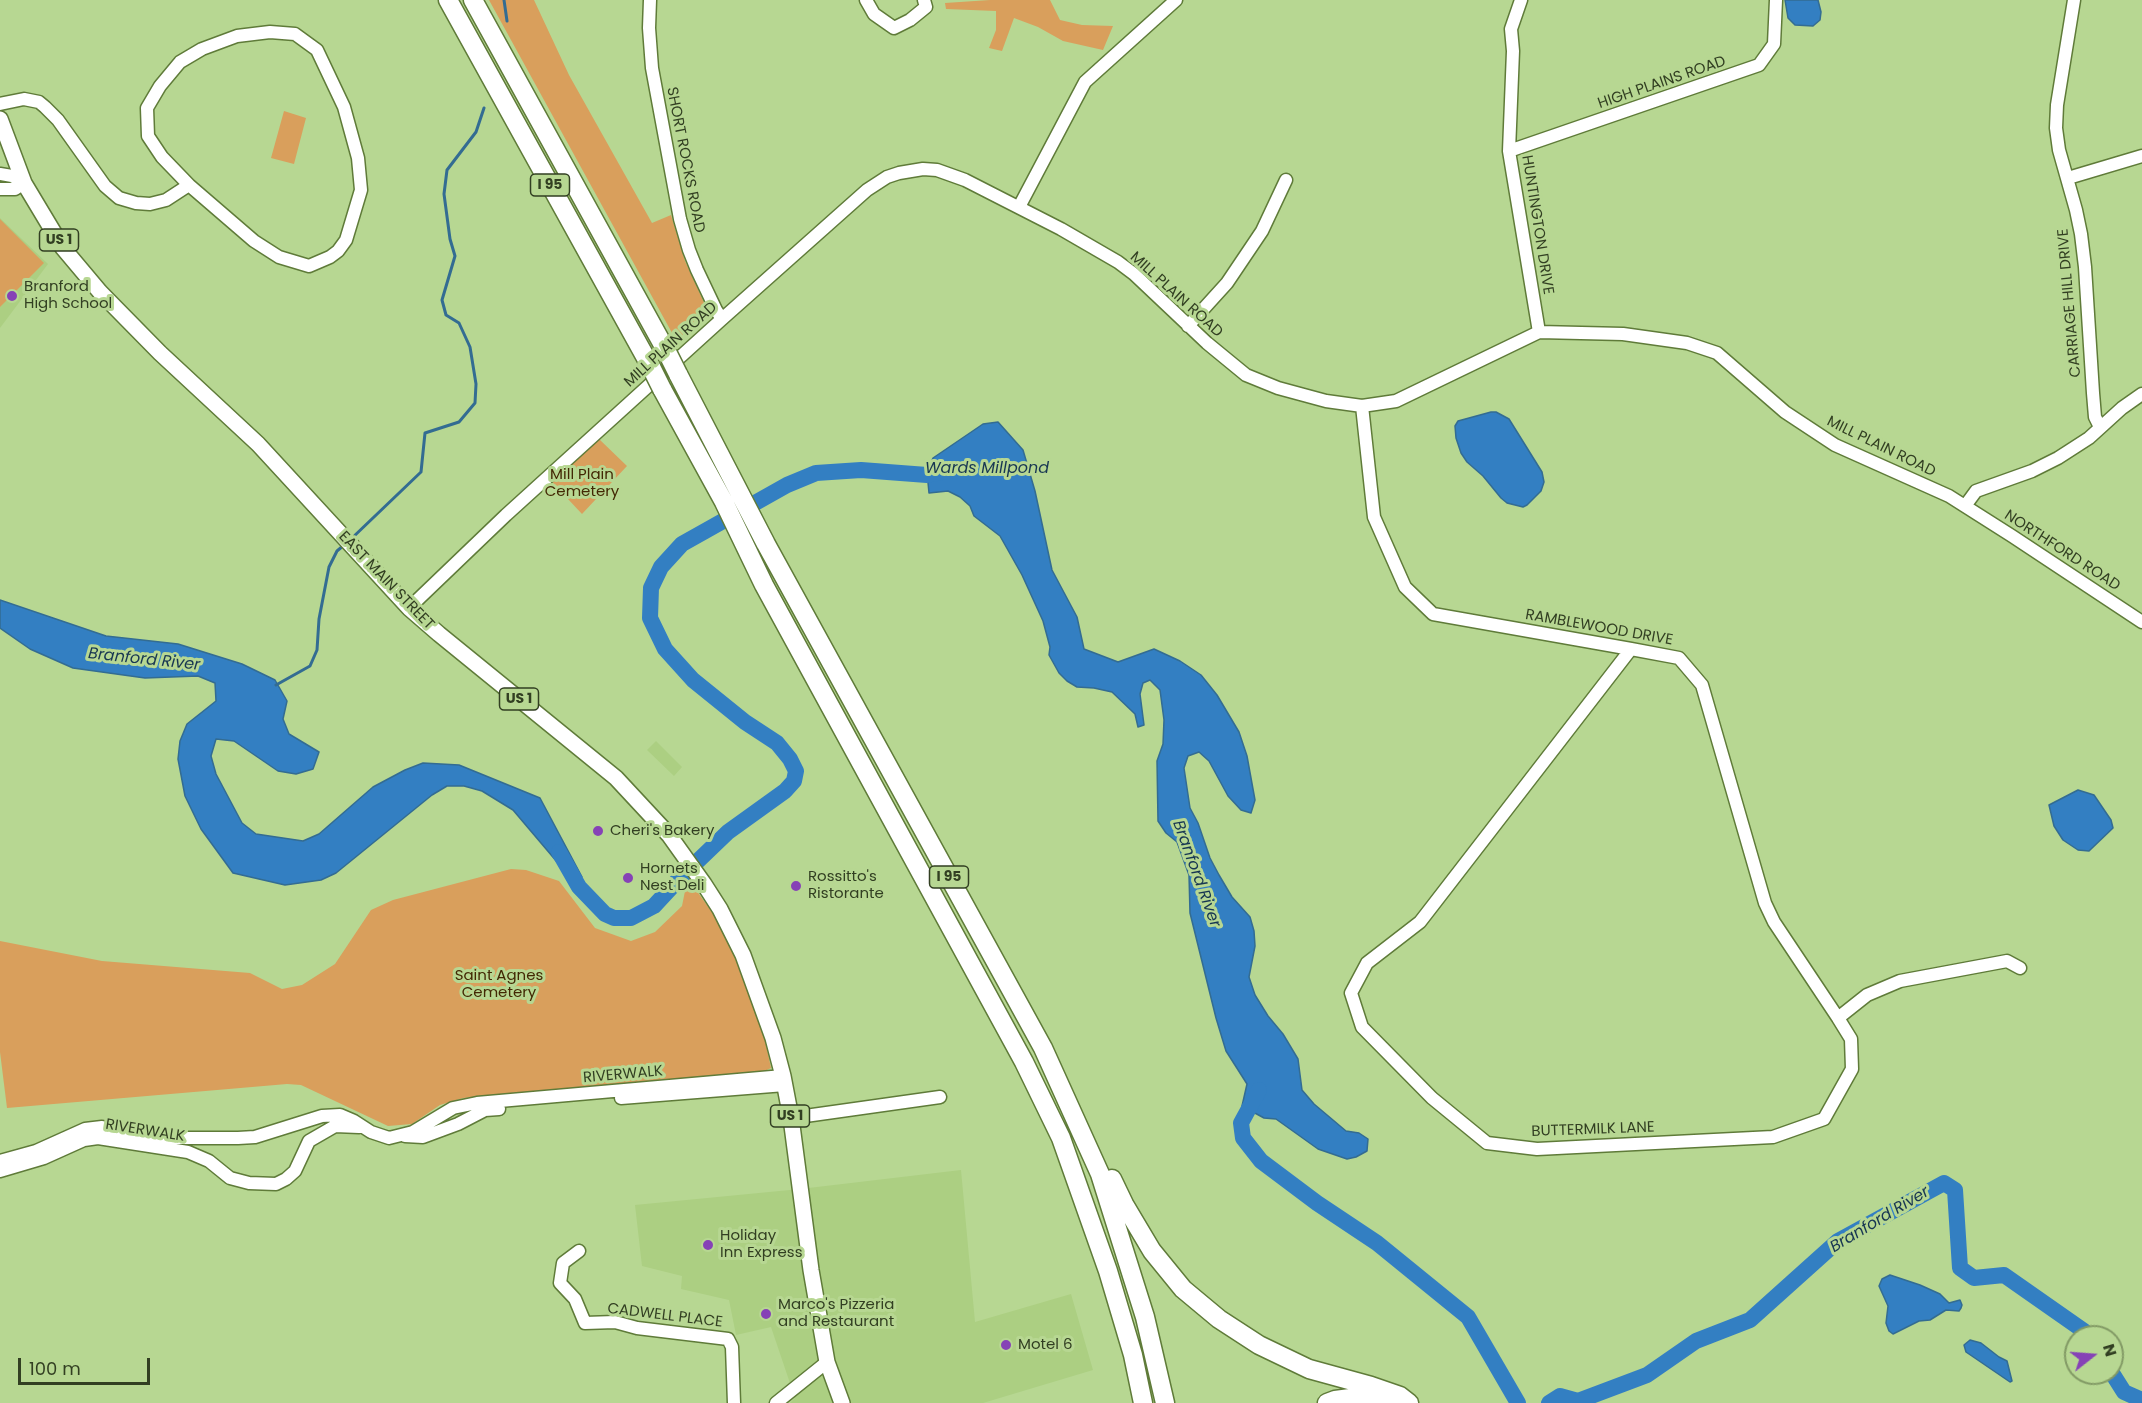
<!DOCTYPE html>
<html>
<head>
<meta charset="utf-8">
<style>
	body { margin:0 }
	#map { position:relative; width:2142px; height:1403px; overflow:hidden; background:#b7d792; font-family:Poppins,sans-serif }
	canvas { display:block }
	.north { position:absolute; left:2064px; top:1325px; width:60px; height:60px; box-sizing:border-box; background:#b7d792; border:2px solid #829a65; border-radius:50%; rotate:73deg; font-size:16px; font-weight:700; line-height:24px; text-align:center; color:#323f22 }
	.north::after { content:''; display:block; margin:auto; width:21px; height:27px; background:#8642b6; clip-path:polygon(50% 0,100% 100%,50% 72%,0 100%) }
	.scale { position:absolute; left:18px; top:1358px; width:132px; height:27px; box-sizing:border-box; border:3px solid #323f22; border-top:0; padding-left:8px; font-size:18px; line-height:21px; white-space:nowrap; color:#323f22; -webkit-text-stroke:4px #b7d792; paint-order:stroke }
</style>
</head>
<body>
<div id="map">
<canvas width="2142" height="1403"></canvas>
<div class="north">N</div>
<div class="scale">100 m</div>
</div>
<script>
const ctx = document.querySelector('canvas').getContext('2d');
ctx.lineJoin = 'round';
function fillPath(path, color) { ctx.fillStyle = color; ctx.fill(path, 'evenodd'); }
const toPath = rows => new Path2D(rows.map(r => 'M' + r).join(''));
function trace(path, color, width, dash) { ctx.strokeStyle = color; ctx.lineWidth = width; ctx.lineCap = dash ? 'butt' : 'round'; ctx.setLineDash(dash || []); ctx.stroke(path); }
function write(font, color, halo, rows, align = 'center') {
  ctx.font = font + ' Poppins,sans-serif'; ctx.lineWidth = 6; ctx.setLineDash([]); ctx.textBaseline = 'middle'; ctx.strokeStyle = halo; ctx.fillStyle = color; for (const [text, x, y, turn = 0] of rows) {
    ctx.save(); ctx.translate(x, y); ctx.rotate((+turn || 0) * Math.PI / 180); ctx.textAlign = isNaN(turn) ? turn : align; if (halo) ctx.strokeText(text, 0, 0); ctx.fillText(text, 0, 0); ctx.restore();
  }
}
const built = toPath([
	[0,218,48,264,0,328],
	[656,741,682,767,674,776,647,750],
	[961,1170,975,1322,1071,1294,1093,1370,983,1403,790,1403,795,1398,771,1327,736,1335,729,1300,681,1289,682,1276,642,1266,635,1205,800,1189]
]);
const green = toPath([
	[489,0,534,0,569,75,652,223,671,215,685,261,706,307,677,342],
	[990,0,1050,0,1060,20,1082,25,1113,26,1103,50,1063,41,1038,27,1014,18,1002,51,989,48,996,30,996,11,946,9,945,3],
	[284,111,306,118,294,164,271,158],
	[0,219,44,263,0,307],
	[599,439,627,466,582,514,552,482],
	[511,869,526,870,559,881,595,928,631,941,655,932,682,906,686,886,691,883,717,919,744,976,762,1026,771,1068,758,1074,463,1098,440,1105,412,1124,388,1126,301,1085,287,1084,7,1108,0,1052,0,941,102,961,250,973,282,989,302,985,335,964,371,910,393,900]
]);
const water = toPath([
	[1785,0,1818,0,1821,12,1820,20,1813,26,1795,25,1788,18,1785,0],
	[1491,412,1496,412,1509,419,1542,472,1544,482,1541,491,1527,505,1523,507,1507,503,1501,498,1483,476,1467,462,1461,453,1456,438,1455,426,1458,421,1491,412],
	[998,422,1023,450,1035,491,1052,570,1077,617,1084,649,1118,662,1154,649,1180,661,1201,675,1217,695,1239,732,1247,756,1255,800,1251,813,1241,810,1228,796,1209,761,1199,752,1188,756,1184,768,1190,808,1198,823,1210,858,1219,875,1232,897,1250,917,1254,931,1255,946,1249,977,1255,995,1268,1016,1283,1034,1298,1059,1302,1090,1314,1104,1346,1131,1359,1133,1368,1139,1367,1151,1356,1157,1347,1159,1318,1149,1276,1119,1264,1118,1242,1106,1247,1084,1226,1051,1216,1018,1190,913,1189,875,1177,842,1166,833,1158,821,1157,761,1163,744,1164,720,1160,690,1150,680,1143,683,1140,694,1144,725,1138,727,1135,714,1112,692,1094,688,1077,687,1067,681,1059,673,1049,655,1050,647,1043,621,1022,575,1000,536,974,516,970,506,960,497,948,491,929,493,927,472,933,458,983,424,998,422],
	[0,600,106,636,178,644,242,664,275,680,287,701,283,719,289,734,319,752,313,769,296,774,278,771,234,741,216,739,211,756,216,774,242,823,256,834,303,841,319,834,373,787,405,770,423,763,459,765,540,798,582,877,563,869,513,810,482,791,464,786,447,786,432,795,336,873,321,880,285,885,233,873,201,829,185,796,178,759,180,741,187,724,216,701,215,683,198,676,145,678,73,668,30,649,0,628,0,600],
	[2078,790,2094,795,2111,820,2113,828,2089,851,2078,850,2063,840,2054,826,2049,805,2078,790],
	[1890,1275,1920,1285,1940,1294,1949,1303,1960,1300,1962,1305,1961,1308,1959,1311,1946,1310,1930,1320,1919,1321,1893,1334,1889,1331,1886,1323,1888,1306,1879,1286,1882,1279,1890,1275],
	[1970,1340,1981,1343,1999,1357,2007,1361,2012,1381,2010,1382,1966,1352,1964,1345,1970,1340]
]);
const stream = toPath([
	[504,0,507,21],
	[351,539,421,472,425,433,459,422,475,403,476,384,470,347,459,323,446,315,442,300,455,256,450,239,444,194,447,170,476,132,484,108],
	[276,685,310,666,317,650,319,619,329,567,337,551,344,545]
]);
const river = toPath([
	[755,503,787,485,816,473,861,470,927,475,949,471],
	[559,852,579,887,605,914,614,918,631,918,654,906,679,879,728,832,785,791,794,781,796,771,790,759,777,743,745,722,693,680,665,649,650,618,651,588,661,567,682,544,723,521],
	[1259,1090,1241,1123,1243,1138,1261,1161,1317,1203,1377,1243,1468,1317,1518,1403],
	[2112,1373,2124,1392,2142,1400],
	[1549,1403,1560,1396,1578,1401,1647,1375,1696,1341,1750,1320,1838,1241,1944,1183,1955,1190,1960,1268,1974,1278,2004,1275,2084,1331,2088,1337]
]);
const minor = toPath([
	[650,0,649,28,652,68,680,219,689,250,697,270,716,310,722,319],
	[866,0,874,14,894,28,910,20,926,7,924,0],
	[1521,0,1511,29,1513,51,1509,151,1539,332],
	[2074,0,2057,105,2056,128,2059,150,2076,210,2081,234,2085,267,2093,393,2095,417,2100,427],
	[0,104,24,99,39,102,45,107,58,120,105,186,119,198,136,203,150,204,166,200,189,185,254,241,279,257,309,266,330,257,338,251,346,240,361,190,358,158,344,107,317,50,295,34,270,32,237,36,202,49,180,62,160,86,147,108,148,136,162,157,189,185],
	[1509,151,1759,65,1774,44,1776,0],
	[0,174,12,176,24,183,15,189,0,189],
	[2068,178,2142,156],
	[1019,207,1085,82,1176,0],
	[1188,326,1227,283,1262,231,1286,180],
	[1362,406,1374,517,1405,587,1433,614,1631,649,1679,658,1702,685,1765,903,1774,922,1838,1018,1851,1039,1852,1069,1824,1119,1773,1137,1537,1149,1487,1143,1432,1098,1362,1027,1351,993,1367,963,1420,922,1631,649],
	[1965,506,1976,491,2032,471,2058,458,2089,438,2122,408,2142,394],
	[409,608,506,515,722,319,867,190,887,177,899,173,923,169,937,170,965,180,1061,229,1118,262,1134,274,1207,343,1246,375,1278,388,1326,401,1362,406,1396,401,1539,332,1623,334,1687,343,1717,353,1785,412,1835,445,1949,496,2012,536,2142,622],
	[1838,1018,1867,995,1900,981,2007,961,2020,968],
	[621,1098,785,1085],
	[791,1118,940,1097],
	[405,1136,423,1137,458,1124,485,1110,499,1109],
	[0,1161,36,1151,85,1129,102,1127,116,1131,160,1138,238,1138,255,1137,322,1116,340,1115,354,1121,371,1132,389,1138,413,1132,453,1108,477,1103,783,1076],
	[0,1171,44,1158,84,1140,98,1138,188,1152,209,1161,230,1178,249,1183,276,1184,286,1179,295,1171,309,1141,335,1126,359,1127],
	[579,1251,563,1263,560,1283,575,1299,585,1323,615,1322,637,1328,728,1339,732,1347,734,1403],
	[776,1403,827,1362]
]);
const major = toPath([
	[0,119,24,183,63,248,100,292,160,353,258,444,409,608,439,634,616,778,669,835,704,884,720,909,743,955,773,1038,783,1076,791,1118,811,1270,827,1362,842,1403]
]);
const highway = toPath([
	[448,0,652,369],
	[473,0,668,354],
	[678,374,766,544,1043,1048,1100,1174,1145,1317,1165,1403],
	[662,389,724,502,764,585,1024,1062,1061,1138,1108,1271,1133,1355,1143,1403],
	[1112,1179,1124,1204,1152,1251,1183,1289,1219,1319,1259,1345,1309,1369,1371,1386,1400,1396,1409,1403],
	[1327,1403,1335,1400,1366,1396,1386,1402]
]);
const highwayBridge = toPath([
	[668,354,678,374],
	[652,369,662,389]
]);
const markers = [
	[12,296,6,"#8642b6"],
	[598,831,6,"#8642b6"],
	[628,878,6,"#8642b6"],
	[796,886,6,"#8642b6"],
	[708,1245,6,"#8642b6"],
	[766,1314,6,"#8642b6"],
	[1006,1345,6,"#8642b6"]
];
const shields = [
	[550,185,39],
	[59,240,39],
	[519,699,39],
	[949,877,39],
	[790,1116,39]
];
const shieldNames = [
	["I 95",550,185],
	["US 1",59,240],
	["US 1",519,699],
	["I 95",949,877],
	["US 1",790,1116]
];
const streetNames = [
	["HIGH PLAINS ROAD",1662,83,-19],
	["SHORT ROCKS ROAD",685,160,79],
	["HUNTINGTON DRIVE",1537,225,81],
	["MILL PLAIN ROAD",1176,295,42],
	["CARRIAGE HILL DRIVE",2070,303,-95],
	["MILL PLAIN ROAD",671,345,-42],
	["MILL PLAIN ROAD",1881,447,26],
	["NORTHFORD ROAD",2062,551,33],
	["EAST MAIN STREET",386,581,46],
	["RAMBLEWOOD DRIVE",1599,628,10],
	["RIVERWALK",623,1075,-5],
	["BUTTERMILK LANE",1593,1130,-2],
	["RIVERWALK",145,1131,9],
	["CADWELL PLACE",665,1316,7]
];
const poiNames = [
	["Branford",24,287],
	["High School",24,304],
	["Cheri's Bakery",610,831],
	["Hornets",640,869],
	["Nest Deli",640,886],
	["Rossitto's",808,877],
	["Ristorante",808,894],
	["Holiday",720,1236],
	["Inn Express",720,1253],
	["Marco's Pizzeria",778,1305],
	["and Restaurant",778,1322],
	["Motel 6",1018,1345]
];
const parkNames = [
	["Mill Plain",582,475],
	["Cemetery",582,492],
	["Saint Agnes",499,976],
	["Cemetery",499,993]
];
const waterNames = [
	["Wards Millpond",987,469],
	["Branford River",144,660,6],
	["Branford River",1196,874,70],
	["Branford River",1880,1220,-31]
];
fillPath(built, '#accf82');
fillPath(green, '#d99f5c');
fillPath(water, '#337fc2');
trace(water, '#336c92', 1.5);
trace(stream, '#336c92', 3);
trace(river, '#337fc2', 16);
trace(minor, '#5f7b39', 15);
trace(major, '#5f7b39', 18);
trace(highway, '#5f7b39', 21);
trace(minor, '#fff', 12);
trace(major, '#fff', 15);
trace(highway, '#fff', 18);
trace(highwayBridge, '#5f7b39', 21, []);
trace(highwayBridge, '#fff', 18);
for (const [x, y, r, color] of markers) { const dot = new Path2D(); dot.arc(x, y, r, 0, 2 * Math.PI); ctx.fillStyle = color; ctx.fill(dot); trace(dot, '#b7d792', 2); }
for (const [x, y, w] of shields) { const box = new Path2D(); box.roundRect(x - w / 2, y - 11, w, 22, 4.5); ctx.fillStyle = '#b7d792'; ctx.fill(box); trace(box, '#323f22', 1.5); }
write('bold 14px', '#323f22', null, shieldNames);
write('15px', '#323f22', '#b7d792', streetNames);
write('15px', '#323f22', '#b7d792', poiNames, 'left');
write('15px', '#432804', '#b7d792', parkNames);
write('italic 16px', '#173652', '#b7d792', waterNames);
</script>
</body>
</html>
